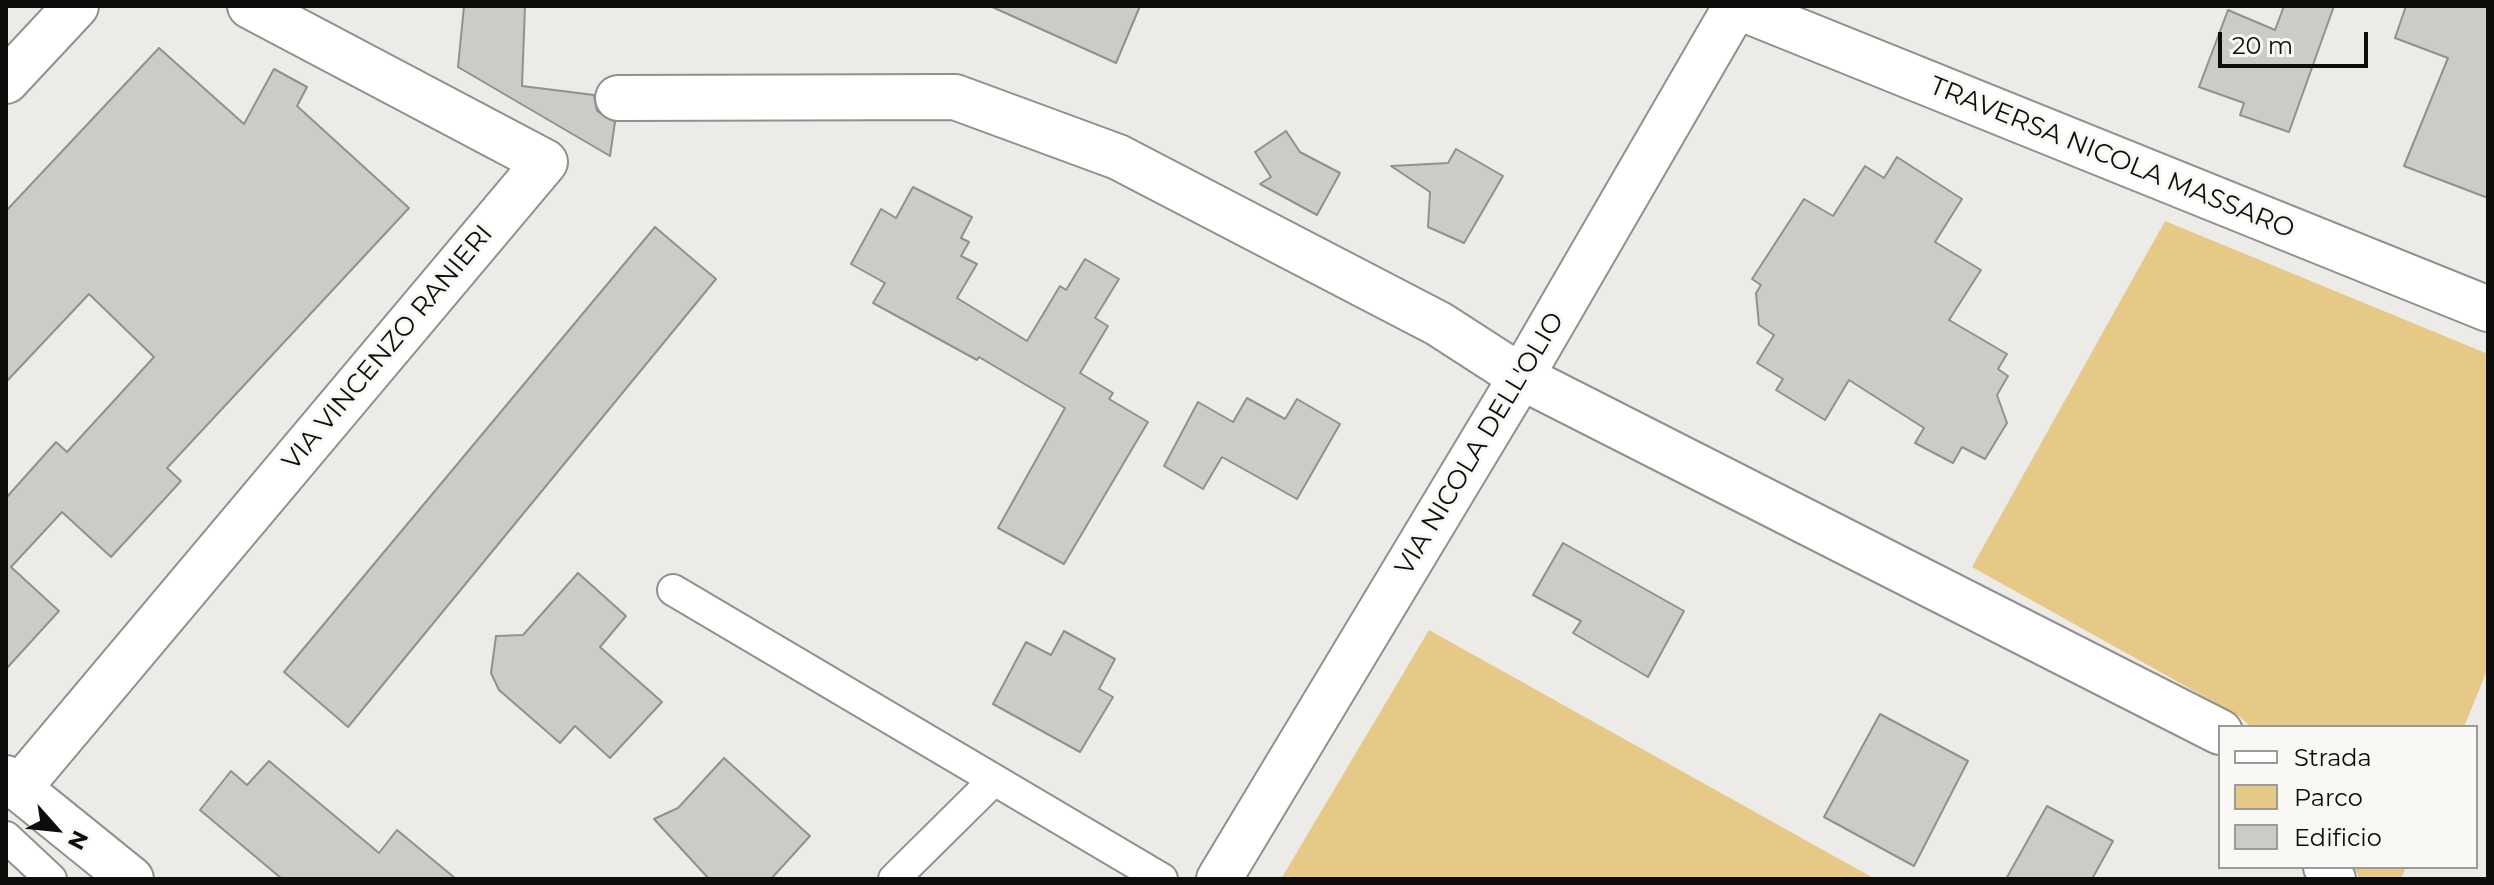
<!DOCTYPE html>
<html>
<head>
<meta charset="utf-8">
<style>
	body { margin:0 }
	#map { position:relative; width:2494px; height:885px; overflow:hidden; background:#ecebe8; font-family:Montserrat,sans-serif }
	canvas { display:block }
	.frame { position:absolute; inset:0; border:8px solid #0d0d0c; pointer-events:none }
	.legend { position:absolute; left:2218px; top:725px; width:260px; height:144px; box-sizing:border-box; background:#faf8f5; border:2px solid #9b9a98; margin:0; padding:10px 14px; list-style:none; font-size:24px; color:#0d0d0c }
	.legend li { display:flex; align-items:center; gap:16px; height:40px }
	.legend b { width:40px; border:2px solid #9b9a98 }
	.north { position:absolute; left:16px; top:789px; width:80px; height:80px; -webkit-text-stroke:6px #faf8f5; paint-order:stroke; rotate:117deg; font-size:22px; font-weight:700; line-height:32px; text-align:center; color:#0d0d0c }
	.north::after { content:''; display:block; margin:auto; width:28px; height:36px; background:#0d0d0c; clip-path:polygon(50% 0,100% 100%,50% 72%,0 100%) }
	.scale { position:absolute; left:2218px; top:32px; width:150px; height:36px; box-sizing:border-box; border:4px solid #0d0d0c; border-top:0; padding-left:10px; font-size:24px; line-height:28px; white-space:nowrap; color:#0d0d0c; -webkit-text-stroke:6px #faf8f5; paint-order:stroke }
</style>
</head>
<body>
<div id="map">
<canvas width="2494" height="885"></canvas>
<div class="frame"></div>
<ul class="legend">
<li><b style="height:10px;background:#fff"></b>Strada</li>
<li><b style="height:22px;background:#e6c986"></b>Parco</li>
<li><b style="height:22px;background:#cdcbc8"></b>Edificio</li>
</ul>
<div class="north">N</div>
<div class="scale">20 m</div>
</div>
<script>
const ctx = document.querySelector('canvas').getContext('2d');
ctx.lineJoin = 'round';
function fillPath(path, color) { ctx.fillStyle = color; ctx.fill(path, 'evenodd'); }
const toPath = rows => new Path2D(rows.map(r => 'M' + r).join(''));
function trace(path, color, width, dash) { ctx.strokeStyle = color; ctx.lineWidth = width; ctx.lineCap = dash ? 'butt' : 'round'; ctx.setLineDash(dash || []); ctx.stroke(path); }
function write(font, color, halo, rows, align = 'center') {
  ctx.font = font + ' Montserrat,sans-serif'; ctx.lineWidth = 6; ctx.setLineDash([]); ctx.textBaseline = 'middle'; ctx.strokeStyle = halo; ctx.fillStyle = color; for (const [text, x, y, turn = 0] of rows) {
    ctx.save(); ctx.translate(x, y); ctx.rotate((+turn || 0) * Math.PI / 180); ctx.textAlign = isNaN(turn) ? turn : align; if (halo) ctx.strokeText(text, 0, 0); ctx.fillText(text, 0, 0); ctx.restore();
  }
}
const green = toPath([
	[2165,221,2488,354,2488,668,2464,727,2251,727,2239,716,1972,567],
	[1429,630,1875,879,1281,879],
	[2354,867,2406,867,2401,879,2360,879]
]);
const building = toPath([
	[464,6,525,6,522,86,594,95,597,111,615,122,610,156,458,67,464,6],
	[990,6,1140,6,1116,63,990,6],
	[2284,6,2334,6,2289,132,2240,115,2244,103,2199,87,2228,10,2275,30,2284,6],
	[2406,6,2488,6,2488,198,2404,166,2448,58,2395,38,2406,6],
	[159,48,244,124,274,69,307,87,297,106,409,208,167,468,181,481,111,557,62,512,11,567,59,611,6,669,6,498,56,442,67,452,154,357,89,294,6,382,6,211,159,48],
	[1286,131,1300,152,1340,173,1317,215,1260,184,1271,177,1255,152,1286,131],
	[1456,149,1503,176,1464,243,1428,227,1430,192,1391,166,1448,163,1456,149],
	[1897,157,1962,199,1935,242,1981,270,1949,320,2007,354,1998,369,2008,376,1997,395,2007,423,1985,459,1962,447,1953,463,1915,443,1924,428,1849,380,1825,420,1776,390,1783,379,1757,363,1774,335,1759,325,1756,293,1761,285,1752,279,1804,199,1833,216,1865,166,1884,178,1897,157],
	[913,187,972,217,961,238,969,242,961,256,977,264,957,298,1027,341,1060,286,1066,290,1085,259,1119,279,1095,318,1108,326,1080,373,1113,393,1109,399,1148,422,1064,564,998,528,1065,408,979,357,977,360,873,303,885,283,851,264,881,209,896,218,913,187],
	[655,227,716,279,348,727,284,672,655,227],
	[1247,398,1285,419,1297,399,1340,424,1297,499,1222,457,1203,489,1164,466,1198,402,1233,422,1247,398],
	[1563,543,1684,611,1648,677,1573,633,1581,621,1533,595,1563,543],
	[578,573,626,616,600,647,662,702,610,758,575,726,560,743,499,690,491,673,496,636,523,635,578,573],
	[1064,631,1115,659,1099,689,1113,697,1080,752,993,704,1026,642,1051,655,1064,631],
	[1880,714,1968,761,1914,866,1824,817,1880,714],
	[724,758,810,836,771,879,709,879,654,819,678,808,724,758],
	[269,761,379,853,397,830,456,879,282,879,200,810,231,771,247,785,269,761],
	[2047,806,2113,841,2092,879,2006,879,2047,806]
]);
const lane = toPath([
	[673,590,1162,879],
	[6,837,51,879],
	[894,879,994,780]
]);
const street = toPath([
	[1736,6,2488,309],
	[6,81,76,6],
	[618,98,955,97,1118,157,1439,324,1521,377,2220,732],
	[6,778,131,879],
	[18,789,545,162,250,6],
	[2326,867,2333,879],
	[1219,879,1521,377,1736,6]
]);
const streetNames = [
	["TRAVERSA NICOLA MASSARO",2112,158,22],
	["VIA VINCENZO RANIERI",388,348,-50],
	["VIA NICOLA DELL'OLIO",1480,444,-59]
];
fillPath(green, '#e6c986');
fillPath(building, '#cdcbc8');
trace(building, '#92908d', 2);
trace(lane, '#91908d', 34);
trace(street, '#91908d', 48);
trace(lane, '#fff', 30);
trace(street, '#fff', 44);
write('26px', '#0d0d0c', '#faf8f5', streetNames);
</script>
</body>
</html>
